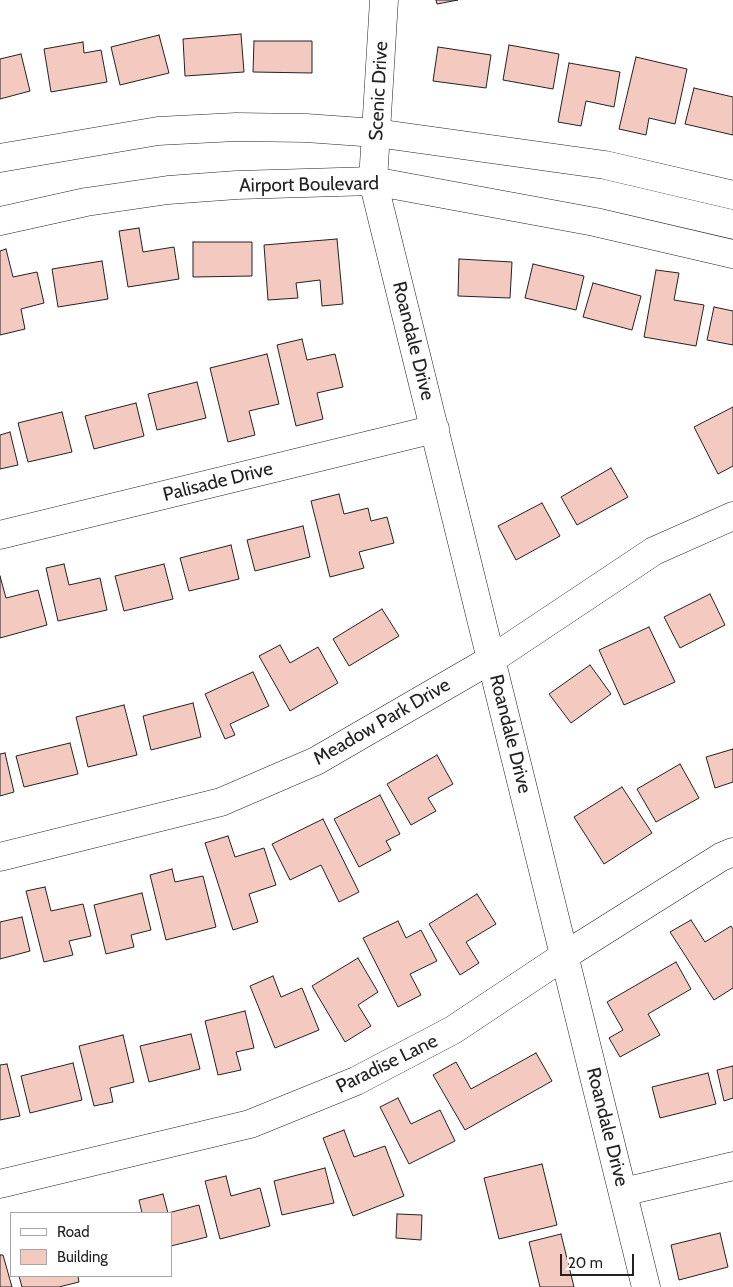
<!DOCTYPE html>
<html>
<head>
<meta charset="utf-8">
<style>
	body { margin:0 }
	#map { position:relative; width:733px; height:1287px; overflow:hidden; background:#fff; font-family:Cabin,sans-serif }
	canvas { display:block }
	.legend { position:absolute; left:10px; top:1212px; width:162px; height:65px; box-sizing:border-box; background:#fff; border:1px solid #a7a7a7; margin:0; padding:6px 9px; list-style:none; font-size:15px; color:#222 }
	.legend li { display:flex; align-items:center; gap:10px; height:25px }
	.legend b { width:25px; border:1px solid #a7a7a7 }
	.scale { position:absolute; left:560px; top:1254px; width:74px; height:22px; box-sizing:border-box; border:2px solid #222; border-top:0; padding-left:6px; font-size:15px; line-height:18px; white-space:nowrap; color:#222; -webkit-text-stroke:4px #fff; paint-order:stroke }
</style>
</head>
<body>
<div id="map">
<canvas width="733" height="1287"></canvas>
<ul class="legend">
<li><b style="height:6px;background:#fff"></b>Road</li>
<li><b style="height:14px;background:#f3c9c0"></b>Building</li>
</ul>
<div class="scale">20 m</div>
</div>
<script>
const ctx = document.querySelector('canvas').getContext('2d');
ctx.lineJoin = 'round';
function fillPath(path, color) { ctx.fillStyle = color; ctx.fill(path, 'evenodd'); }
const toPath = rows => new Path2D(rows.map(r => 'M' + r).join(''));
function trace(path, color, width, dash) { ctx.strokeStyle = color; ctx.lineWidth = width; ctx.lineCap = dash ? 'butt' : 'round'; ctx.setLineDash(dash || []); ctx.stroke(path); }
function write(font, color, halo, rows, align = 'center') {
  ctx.font = font + ' Cabin,sans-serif'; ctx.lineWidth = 4; ctx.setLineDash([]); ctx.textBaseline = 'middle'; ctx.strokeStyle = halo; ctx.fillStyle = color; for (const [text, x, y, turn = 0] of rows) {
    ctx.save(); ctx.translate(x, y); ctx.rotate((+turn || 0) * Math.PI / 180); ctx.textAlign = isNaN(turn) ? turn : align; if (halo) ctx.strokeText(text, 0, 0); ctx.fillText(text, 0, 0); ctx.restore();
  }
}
const building = toPath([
	[436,0,458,0,437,4,436,0],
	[241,34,244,72,185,76,183,39,241,34],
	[159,35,169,73,120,85,111,47,159,35],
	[254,41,312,41,312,73,253,72,254,41],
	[83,42,84,53,101,50,107,82,51,92,44,49,83,42],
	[509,45,559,54,553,89,503,80,509,45],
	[438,47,491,55,486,88,433,81,438,47],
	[21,54,30,91,0,99,0,59,21,54],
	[636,57,687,69,675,124,649,118,646,135,619,129,636,57],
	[569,63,620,72,614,107,586,101,581,126,558,122,569,63],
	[694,88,733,97,733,135,685,124,694,88],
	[139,228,143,252,174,247,179,279,128,287,119,231,139,228],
	[337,239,343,304,322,306,320,280,296,283,298,298,268,300,264,245,337,239],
	[193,242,252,242,252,276,193,277,193,242],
	[6,249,13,277,37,272,44,303,21,309,25,329,0,335,0,251,6,249],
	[459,259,512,262,510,298,458,296,459,259],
	[102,261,108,299,58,307,52,269,102,261],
	[533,264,584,276,576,310,525,298,533,264],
	[656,270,679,273,674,300,704,305,696,346,644,337,656,270],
	[593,283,641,296,632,330,583,317,593,283],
	[714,307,733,311,733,345,707,340,714,307],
	[302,339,307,360,335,354,343,387,317,393,323,419,296,426,277,345,302,339],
	[267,354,279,404,249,411,255,435,228,442,210,368,267,354],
	[197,382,206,418,157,430,148,394,197,382],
	[136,403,144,436,94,449,85,416,136,403],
	[733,407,733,466,718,474,694,427,733,407],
	[62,412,72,452,28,462,18,423,62,412],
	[10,432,18,465,0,469,0,435,10,432],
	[611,468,628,497,577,525,561,497,611,468],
	[339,494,344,514,368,508,371,521,387,517,394,543,359,552,364,568,330,577,311,501,339,494],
	[542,503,560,536,516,560,498,526,542,503],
	[303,526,310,557,255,571,247,540,303,526],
	[231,545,239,579,189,591,180,558,231,545],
	[64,564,69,585,100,578,107,610,58,621,46,568,64,564],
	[164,564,173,599,124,611,115,576,164,564],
	[0,576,6,598,38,590,47,625,0,638,0,576],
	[710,594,725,625,680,648,664,617,710,594],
	[382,609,399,636,349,666,333,639,382,609],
	[649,627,675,682,624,705,599,650,649,627],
	[280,645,290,663,318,647,338,683,290,711,259,656,280,645],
	[590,665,611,694,571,723,549,694,590,665],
	[253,672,269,706,230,724,235,735,225,739,205,694,253,672],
	[193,703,201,737,151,750,143,716,193,703],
	[124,705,137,755,88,767,76,717,124,705],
	[70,743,78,774,24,787,16,756,70,743],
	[733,749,733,782,715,788,706,757,733,749],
	[5,753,14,792,0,796,0,754,5,753],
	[437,755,453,784,428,798,436,811,411,825,387,784,437,755],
	[680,764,699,798,656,822,637,789,680,764],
	[622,787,652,833,604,864,574,817,622,787],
	[380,795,400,834,386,841,391,850,359,867,334,819,380,795],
	[323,819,359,892,339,902,321,865,290,880,272,844,323,819],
	[228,836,235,857,264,848,276,885,249,894,258,922,233,930,205,843,228,836],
	[172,869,175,882,203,876,216,927,166,940,150,875,172,869],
	[45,887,51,911,83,904,91,936,69,941,73,955,44,962,26,891,45,887],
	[142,893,151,930,131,935,134,947,106,954,94,905,142,893],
	[477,894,496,924,466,942,479,963,460,975,429,924,477,894],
	[22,917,30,951,0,959,0,922,22,917],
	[691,920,705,942,731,926,733,929,733,988,714,1000,670,932,691,920],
	[398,921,406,938,421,930,437,961,410,974,421,995,398,1007,363,938,398,921],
	[358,958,378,992,358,1005,371,1026,345,1042,312,986,358,958],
	[676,962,691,989,648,1014,660,1035,620,1057,609,1038,623,1030,607,1002,676,962],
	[273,976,281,997,302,988,319,1030,275,1048,250,986,273,976],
	[245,1011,254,1048,236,1052,241,1070,218,1075,205,1021,245,1011],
	[191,1034,200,1069,149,1082,140,1046,191,1034],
	[123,1035,134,1082,110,1088,113,1102,94,1106,79,1046,123,1035],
	[536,1053,552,1081,465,1130,433,1075,456,1062,471,1089,536,1053],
	[73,1063,82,1100,30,1113,21,1076,73,1063],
	[7,1064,20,1116,0,1120,0,1065,7,1064],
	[733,1066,733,1098,724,1101,717,1070,733,1066],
	[708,1073,716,1104,660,1118,652,1087,708,1073],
	[398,1098,411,1124,440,1110,455,1141,409,1164,380,1107,398,1098],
	[344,1130,354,1157,385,1146,404,1196,353,1216,323,1138,344,1130],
	[542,1164,557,1225,499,1239,484,1178,542,1164],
	[325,1168,334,1203,282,1215,274,1181,325,1168],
	[226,1176,231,1196,260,1188,270,1226,220,1239,205,1181,226,1176],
	[163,1194,168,1213,199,1205,207,1237,171,1246,171,1213,142,1213,139,1200,163,1194],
	[397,1214,422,1215,421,1240,396,1238,397,1214],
	[720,1233,728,1267,679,1280,671,1245,720,1233],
	[561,1234,574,1287,540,1287,529,1242,561,1234],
	[0,1255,3,1255,12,1287,0,1287,0,1255],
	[19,1276,78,1276,79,1282,59,1287,22,1287,19,1276]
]);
const minor = toPath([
	[384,0,373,181,646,1287],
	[0,535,435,429],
	[0,857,221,802,316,761,492,659,654,551,733,516],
	[0,1184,250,1124,356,1081,453,1030,564,956,721,857,733,852],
	[623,1192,733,1166]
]);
const major = toPath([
	[0,158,158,131,236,127,306,128,376,133,605,165,733,195],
	[0,221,86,202,168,190,237,185,373,181,595,222,733,254]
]);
const streetNames = [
	["Scenic Drive",379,91,-87],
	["Airport Boulevard",309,185,-1],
	["Roandale Drive",413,341,76],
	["Palisade Drive",218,482,-14],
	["Meadow Park Drive",382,722,-30],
	["Roandale Drive",510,734,76],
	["Paradise Lane",387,1064,-26],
	["Roandale Drive",607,1127,76]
];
fillPath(building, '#f3c9c0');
trace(building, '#222', 1);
trace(minor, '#222', 29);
trace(major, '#222', 29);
trace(minor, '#fff', 28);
trace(major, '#fff', 28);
write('19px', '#222', '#fff', streetNames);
</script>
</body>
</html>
